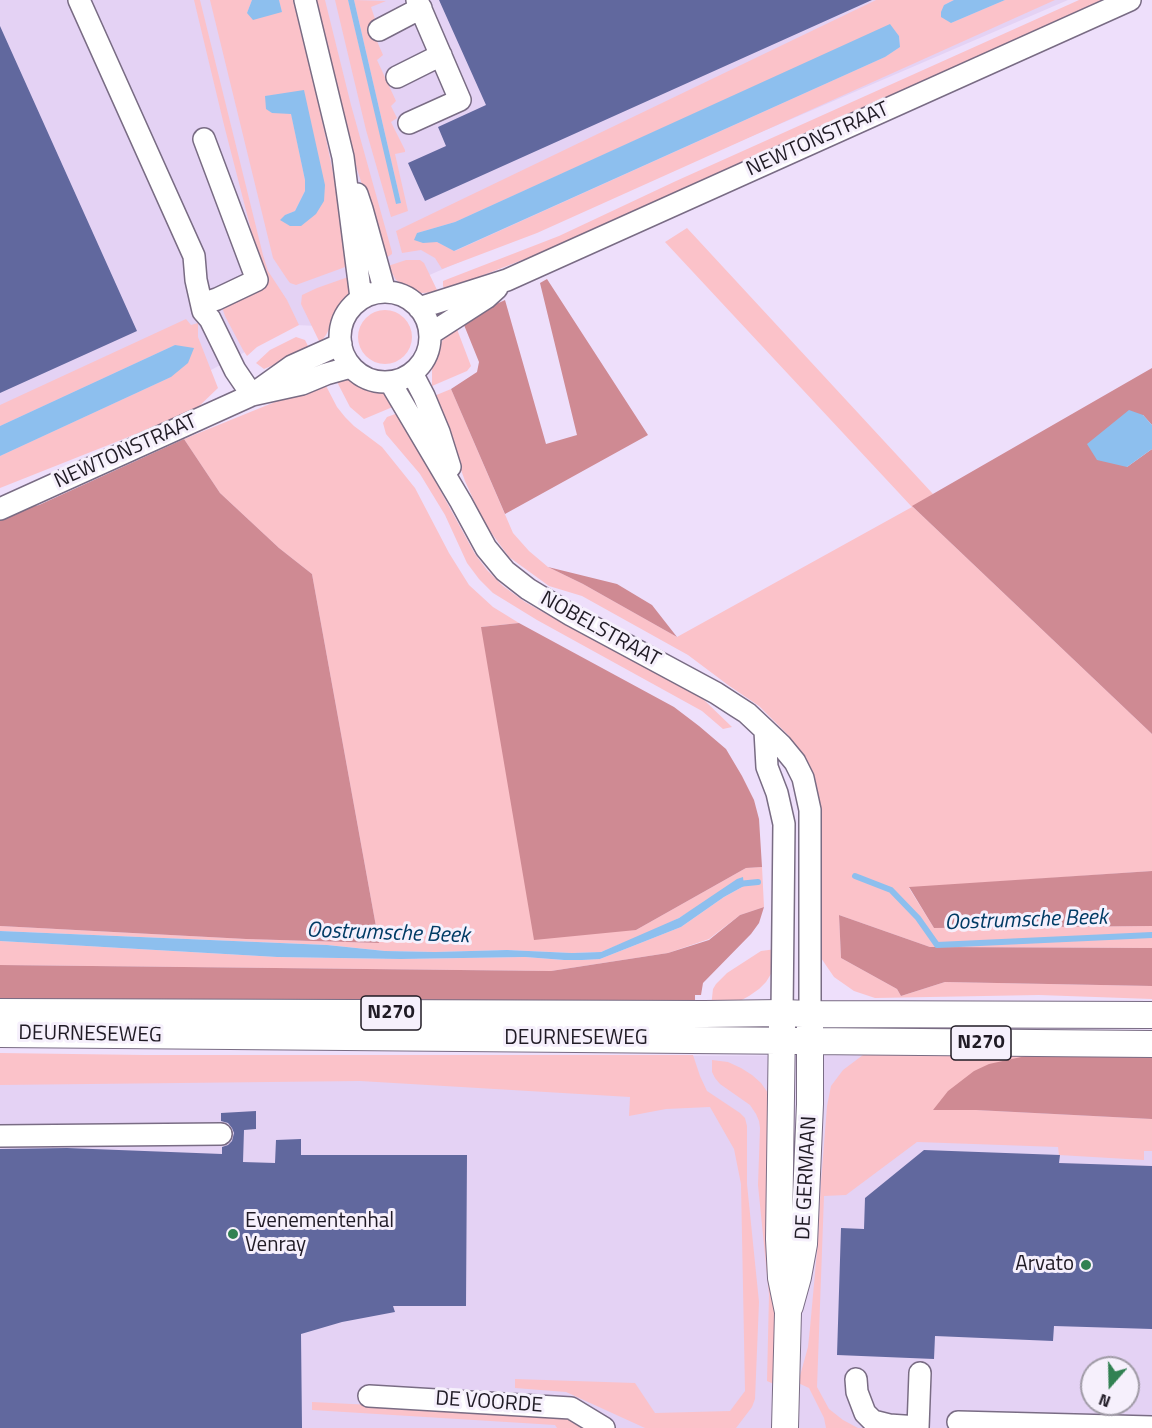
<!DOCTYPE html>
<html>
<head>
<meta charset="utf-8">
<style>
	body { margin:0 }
	#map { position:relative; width:1152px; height:1428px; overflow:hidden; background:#eedffb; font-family:"Titillium Web",sans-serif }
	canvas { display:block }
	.north { position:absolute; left:1080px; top:1356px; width:60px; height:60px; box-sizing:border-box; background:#f6f0fc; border:2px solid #a09ba6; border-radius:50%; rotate:200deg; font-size:16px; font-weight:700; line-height:24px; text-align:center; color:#201b25 }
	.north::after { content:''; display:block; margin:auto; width:21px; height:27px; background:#318152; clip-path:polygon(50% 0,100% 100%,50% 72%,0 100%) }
</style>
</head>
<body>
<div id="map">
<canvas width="1152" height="1428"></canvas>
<div class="north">N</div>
</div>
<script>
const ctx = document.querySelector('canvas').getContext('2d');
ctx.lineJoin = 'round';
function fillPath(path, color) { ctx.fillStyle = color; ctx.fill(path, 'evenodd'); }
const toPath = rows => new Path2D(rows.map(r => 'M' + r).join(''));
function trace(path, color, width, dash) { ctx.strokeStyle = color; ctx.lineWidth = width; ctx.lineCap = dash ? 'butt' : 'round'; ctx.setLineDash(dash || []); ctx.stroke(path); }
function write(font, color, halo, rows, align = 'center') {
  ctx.font = font + ' "Titillium Web",sans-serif'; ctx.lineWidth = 6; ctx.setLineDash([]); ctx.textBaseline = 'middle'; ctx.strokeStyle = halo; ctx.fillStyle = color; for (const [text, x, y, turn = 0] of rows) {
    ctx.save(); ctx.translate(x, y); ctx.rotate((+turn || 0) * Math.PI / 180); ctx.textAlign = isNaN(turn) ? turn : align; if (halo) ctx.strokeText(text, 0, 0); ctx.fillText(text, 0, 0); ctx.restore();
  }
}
const built = toPath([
	[0,0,1068,0,434,273,317,326,296,325,177,388,0,477],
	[1152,1055,1152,1428,0,1428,0,1057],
	[1092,1368,1128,1368,1128,1404,1092,1404]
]);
const green = toPath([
	[194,0,200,0,263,255,268,271,287,300,299,325,257,347,247,356,243,350,225,316,221,304,265,284,224,125],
	[210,0,252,0,247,13,282,12,279,0,293,0,318,100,337,192,345,257,348,266,296,285,290,283,287,279,273,258],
	[304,91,316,214,285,215,295,211,305,191,305,180,291,113,272,113,266,108,266,96],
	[314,0,325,0,351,105,392,252,392,254,386,258,385,256,348,141],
	[335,0,348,0,397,204,401,203,354,0,386,1,371,7,376,22,370,25,383,55,377,60,396,101,391,106,397,118,391,122,405,150,405,152,395,154,408,211,391,217,366,130],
	[876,0,954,0,944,5,951,23,1005,0,1055,0,537,233,442,269,435,258,421,250,402,253,396,231],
	[890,25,899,36,900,47,885,57,455,251,437,242,417,233,455,222],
	[1079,0,1105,0,592,233,445,290,443,286,443,281,448,279,559,236,676,181],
	[687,228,933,494,913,507,1152,734,1152,871,909,888,934,928,1152,926,1152,948,930,947,839,915,841,958,897,989,901,996,945,982,1152,986,1152,999,1039,995,875,998,854,991,834,977,821,958,817,945,807,769,789,736,759,706,728,685,688,655,582,596,549,586,509,557,484,523,465,481,434,396,451,389,513,533,529,551,548,567,583,584,677,637,912,507,665,242],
	[406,260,420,260,424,263,438,292,422,293,412,291,396,280,388,266],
	[351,276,352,288,347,298,338,311,326,335,320,343,301,304,302,295,317,288],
	'358 337a27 27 0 1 1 54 0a27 27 0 1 1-54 0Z',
	[186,319,191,325,198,323,198,337,218,388,194,411,0,488,0,456,171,377,175,345,0,426,0,405],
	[455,324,471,366,467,371,432,386,432,367,439,345],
	[296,337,305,340,309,348,309,350,264,369,256,363,270,350],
	[343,378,383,392,395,406,364,419,350,407,336,380],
	[324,382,337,407,345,417,354,426,382,447,415,488,449,553,469,585,493,607,519,623,481,627,636,930,746,868,762,867,764,907,740,915,709,939,668,953,551,971,0,965,0,941,277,957,401,959,525,957,564,960,600,959,681,927,724,897,744,886,700,905,679,918,659,928,601,952,572,953,507,950,435,952,385,951,327,945,0,931,0,926,246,939,379,943,312,574,279,548,220,493,184,439],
	[398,413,475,554,487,570,503,586,525,602,552,617,703,699,732,727,723,729,702,711,537,620,493,593,479,579,467,563,445,515,420,474,386,434,383,423,387,417],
	[776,949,774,969,766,982,759,989,749,996,740,1001,719,1007,711,1007,713,989,716,984,727,973,761,951],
	[867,1052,1044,1052,933,1110,976,1110,1152,1119,1152,1151,1144,1151,1144,1160,1059,1155,1058,1147,917,1142,846,1195,824,1196,817,1387,829,1409,843,1420,858,1428,826,1428,824,1418,809,1388,798,1383,808,1347,810,1328,818,1240,821,1182,827,1106,831,1086,843,1070],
	[0,1053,145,1055,693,1055,700,1076,707,1091,740,1113,745,1118,747,1126,747,1184,759,1302,755,1399,752,1407,736,1428,645,1428,566,1392,515,1388,515,1379,635,1383,655,1413,730,1411,745,1391,741,1184,734,1149,710,1107,666,1109,629,1116,630,1097,360,1081,0,1085],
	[712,1060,728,1062,741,1068,752,1075,761,1083,768,1093,772,1105,771,1225,776,1328,776,1385,767,1381,769,1295,758,1185,760,1128,759,1121,756,1114,750,1105,720,1084,715,1078,712,1072],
	[312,1402,552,1414,581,1423,590,1428,557,1428,555,1425,312,1410]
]);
const forest = toPath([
	[547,279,648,435,505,514,451,389,477,372,479,362,462,320,505,300,546,444,577,435,540,283],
	[1152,368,1152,425,1143,415,1127,467,1152,449,1152,734,912,506],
	[184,439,220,493,279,548,312,574,379,943,246,939,0,926,0,520,23,509,39,505],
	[548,567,617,584,652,605,677,637,583,584],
	[519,623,674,707,699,726,726,749,742,776,754,800,759,819,762,867,746,868,636,930,534,940,481,627],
	[1152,871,1152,926,934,928,909,887],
	[764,907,759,923,751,934,703,983,701,995,695,995,695,1003,0,1003,0,965,551,971,668,953,709,940,740,915],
	[839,915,930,947,1152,948,1152,986,945,982,901,996,897,989,841,958],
	[1044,1052,1152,1053,1152,1119,976,1110,933,1110,948,1091,974,1071,989,1064]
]);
const water = toPath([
	[252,0,279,0,282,12,253,20,247,13],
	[348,0,354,0,401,203,396,204],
	[954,0,1005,0,951,23,941,17,941,12,944,5],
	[890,24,899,36,900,47,885,57,454,251,437,242,423,243,414,240,417,233,455,222],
	[304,90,325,185,324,201,316,214,301,226,290,226,280,220,285,215,295,211,305,191,305,180,291,114,272,113,266,109,265,96],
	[175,345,194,348,188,363,171,377,0,456,0,426],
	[1129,410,1143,415,1152,425,1152,449,1127,467,1097,460,1087,444],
	[743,877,744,886,724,897,681,927,600,959,582,960,564,960,525,957,401,959,277,957,0,941,0,931,327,945,385,951,435,952,507,950,572,953,601,952,679,918,737,879]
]);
const stream = toPath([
	[855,876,891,890,918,918,937,945,1152,935],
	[738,884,758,882]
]);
const building = toPath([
	[439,0,872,0,425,201,408,163,446,146,438,127,486,105],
	[0,26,137,331,0,393],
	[256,1111,256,1129,244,1130,243,1162,275,1163,276,1140,301,1139,301,1155,467,1155,466,1306,393,1306,395,1312,342,1322,301,1334,302,1428,0,1428,0,1149,67,1148,222,1154,222,1147,228,1145,232,1141,234,1133,232,1128,228,1123,221,1121,221,1113],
	[924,1150,1060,1155,1059,1163,1152,1166,1152,1329,1054,1326,1053,1341,935,1336,934,1359,837,1355,841,1228,864,1229,865,1198]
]);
const minor = toPath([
	[79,0,194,256,196,280,203,311,210,319,235,370,252,395],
	[305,0,343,157,361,298],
	[379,30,421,8],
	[397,77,441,55],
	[409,123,460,100,417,0],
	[357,194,362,209,385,292],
	'340 337a45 45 0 1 1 90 0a45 45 0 1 1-90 0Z',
	[202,304,217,299,257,280,204,139],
	[419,308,507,280,1130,0],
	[430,334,486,298,497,288],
	[412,373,424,396,439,432,450,467],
	[390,382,461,502,486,548,505,571,528,589,571,615,716,693,736,706,747,713,781,745,795,762,803,778,810,810,810,1014],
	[257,391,292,366,341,344],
	[0,509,252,395,302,384,326,374,351,367],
	[765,731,767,767,777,793,784,824,782,1013],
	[0,1136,221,1134],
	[856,1379,857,1392,865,1413,873,1421,889,1425,918,1427],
	[369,1396,571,1408,604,1428],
	[958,1422,1152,1427],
	[918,1428,920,1373]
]);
const major = toPath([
	[0,1012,705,1014,782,1013,810,1014,1152,1015],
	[782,1025,779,1239,781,1278,788,1312,785,1428],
	[0,1034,1152,1044],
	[790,1306,798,1277,804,1244,810,1104,810,1024]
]);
const markers = [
	[233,1234,6,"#318152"],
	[1086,1265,6,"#318152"]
];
const shields = [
	[391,1013,60],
	[981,1043,60]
];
const shieldNames = [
	["N270",391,1013],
	["N270",981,1043]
];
const streetNames = [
	["NEWTONSTRAAT",818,140,-24],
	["NEWTONSTRAAT",126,452,-24],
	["NOBELSTRAAT",600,630,29],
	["DEURNESEWEG",90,1035,1],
	["DEURNESEWEG",576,1039],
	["DE GERMAAN",807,1178,-87],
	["DE VOORDE",489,1403,4]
];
const poiNames = [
	["Evenementenhal",245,1222],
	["Venray",245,1246],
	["Arvato",1074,1265,"right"]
];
const waterNames = [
	["Oostrumsche Beek",1026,921,-2],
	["Oostrumsche Beek",388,934,2]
];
fillPath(built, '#e4d2f4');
fillPath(green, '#fbc2c9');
fillPath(forest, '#cf8a93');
fillPath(water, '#8dbfee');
trace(stream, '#8dbfee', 6);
fillPath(building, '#61689e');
trace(minor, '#796c84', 24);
trace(major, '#796c84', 28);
trace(minor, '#fff', 21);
trace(major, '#fff', 26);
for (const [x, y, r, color] of markers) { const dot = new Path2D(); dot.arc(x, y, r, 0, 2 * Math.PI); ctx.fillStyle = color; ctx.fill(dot); trace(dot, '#f6f0fc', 2); }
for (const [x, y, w] of shields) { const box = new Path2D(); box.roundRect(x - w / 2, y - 17, w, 34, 4.5); ctx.fillStyle = '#f6f0fc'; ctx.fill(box); trace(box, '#201b25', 1.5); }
write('bold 20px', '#201b25', null, shieldNames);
write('21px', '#201b25', '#f6f0fc', streetNames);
write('21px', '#201b25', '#f6f0fc', poiNames, 'left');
write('italic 22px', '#003b65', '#f6f0fc', waterNames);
</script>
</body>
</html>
